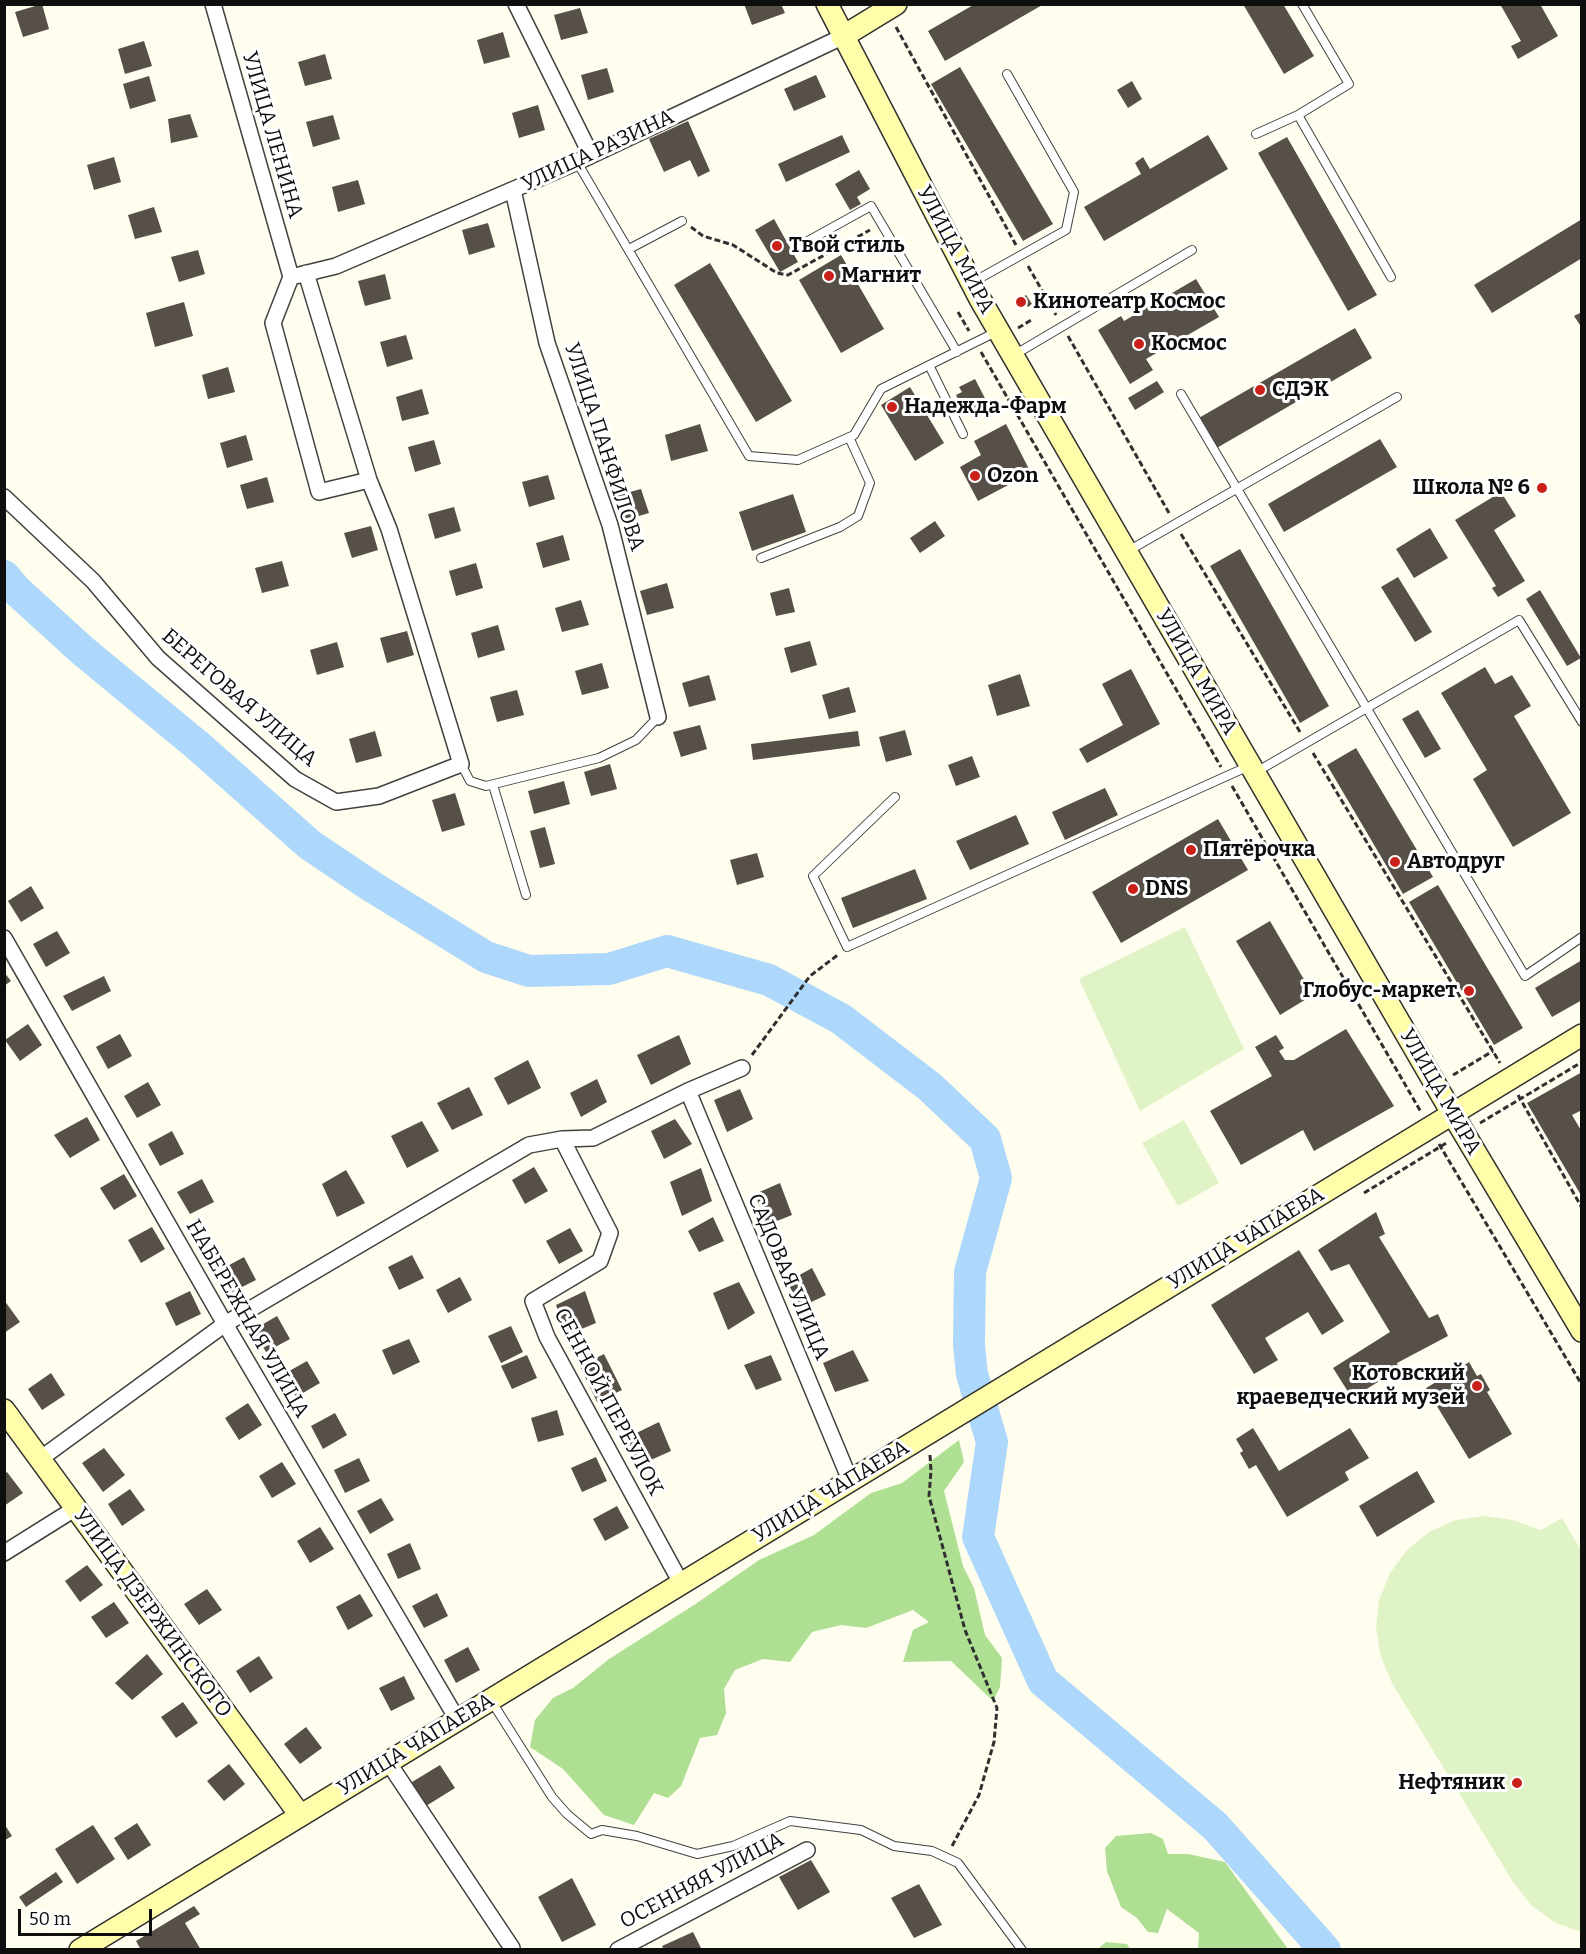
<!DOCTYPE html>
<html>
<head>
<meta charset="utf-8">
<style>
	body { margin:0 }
	#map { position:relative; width:1586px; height:1954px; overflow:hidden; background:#fffdee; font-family:Bitter,serif }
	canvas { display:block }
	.frame { position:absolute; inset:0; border:6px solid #0e0e0e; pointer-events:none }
	.scale { position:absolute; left:18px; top:1909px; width:134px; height:27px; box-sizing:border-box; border:3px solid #0e0e0e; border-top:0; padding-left:8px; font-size:18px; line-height:21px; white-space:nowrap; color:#0e0e0e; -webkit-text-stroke:4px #fff; paint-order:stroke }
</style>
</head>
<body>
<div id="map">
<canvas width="1586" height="1954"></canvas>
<div class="frame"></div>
<div class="scale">50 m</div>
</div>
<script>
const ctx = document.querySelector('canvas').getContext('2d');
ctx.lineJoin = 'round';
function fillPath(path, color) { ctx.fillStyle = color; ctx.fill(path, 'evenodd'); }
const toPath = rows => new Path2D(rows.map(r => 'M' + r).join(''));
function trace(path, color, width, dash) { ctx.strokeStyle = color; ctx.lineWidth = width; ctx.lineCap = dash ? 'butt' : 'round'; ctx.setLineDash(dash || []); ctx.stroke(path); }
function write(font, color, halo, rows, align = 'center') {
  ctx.font = font + ' Bitter,serif'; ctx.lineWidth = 6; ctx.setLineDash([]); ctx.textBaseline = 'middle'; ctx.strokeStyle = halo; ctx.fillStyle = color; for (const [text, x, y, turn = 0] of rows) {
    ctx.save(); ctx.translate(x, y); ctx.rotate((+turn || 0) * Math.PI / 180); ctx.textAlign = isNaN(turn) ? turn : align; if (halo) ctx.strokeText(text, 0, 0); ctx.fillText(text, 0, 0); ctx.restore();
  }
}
const forest = toPath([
	[959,1440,964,1462,944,1491,963,1566,974,1588,985,1635,1002,1658,1000,1687,993,1701,951,1661,903,1662,913,1630,929,1622,913,1610,866,1628,841,1625,812,1632,790,1662,763,1659,735,1670,724,1689,726,1713,717,1735,700,1738,681,1786,668,1798,654,1793,634,1825,604,1815,563,1769,530,1747,535,1720,553,1698,573,1688,609,1659,694,1605,759,1560,814,1535,871,1493,902,1483],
	[1151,1833,1163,1839,1168,1854,1188,1854,1225,1862,1288,1949,1198,1949,1199,1933,1167,1909,1158,1933,1148,1932,1137,1918,1121,1907,1107,1871,1105,1848,1116,1836],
	[1106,1942,1127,1944,1130,1949,1098,1949]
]);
const pitch = toPath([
	[1185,927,1244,1049,1140,1111,1079,979],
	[1184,1120,1219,1183,1178,1206,1142,1143],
	[1484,1516,1513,1520,1541,1530,1562,1518,1581,1550,1581,1932,1554,1922,1531,1905,1513,1882,1392,1683,1381,1657,1376,1628,1379,1600,1390,1573,1407,1550,1429,1532,1456,1520]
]);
const river = toPath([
	[4,576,16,590,83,651,197,745,310,845,371,886,486,957,529,971,609,969,667,951,769,980,841,1019,930,1087,985,1139,996,1178,970,1272,969,1345,972,1374,992,1442,978,1537,1043,1681,1215,1826,1325,1950]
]);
const building = toPath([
	[42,4,49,29,23,37,15,12],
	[744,4,781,4,785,13,752,25],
	[975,4,1044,4,945,61,928,31],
	[1243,4,1283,4,1314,56,1284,74],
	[1500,4,1540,4,1558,36,1518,59,1511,46,1521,41],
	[580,8,588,33,561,40,554,15],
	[503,32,510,57,484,64,477,40],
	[144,41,152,66,125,74,118,49],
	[325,54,332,79,305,86,298,62],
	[960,67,1053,224,1023,241,931,84],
	[607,68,614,92,588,100,581,75],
	[816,75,826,97,794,111,784,89],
	[149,76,156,101,130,109,123,84],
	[1132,81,1142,99,1128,108,1117,90],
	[538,105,545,130,519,138,512,113],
	[190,114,198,137,171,143,168,119],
	[333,115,340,139,313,147,306,122],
	[688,121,710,171,698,177,690,160,664,172,649,139],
	[842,135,850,152,786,182,778,164],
	[1208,135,1228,169,1104,241,1084,207,1141,174,1135,163,1143,157,1150,169],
	[1287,137,1377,295,1348,311,1258,153],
	[114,157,121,182,94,190,87,165],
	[859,170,870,189,857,197,861,204,850,210,835,184],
	[358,180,365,204,338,212,332,187],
	[154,207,162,232,135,239,128,215],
	[774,219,798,262,780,272,755,230],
	[1582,219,1582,258,1492,313,1474,285],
	[488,223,495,247,469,255,462,230],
	[198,250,205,274,179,282,171,257],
	[841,255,884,329,841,353,799,280],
	[710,263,792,401,756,422,674,285],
	[385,274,391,299,365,306,358,281],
	[1196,279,1219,317,1146,359,1153,370,1130,384,1098,330,1121,316,1124,321],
	[1026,295,1032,304,1028,307,1021,298],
	[184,302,193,336,155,347,146,313],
	[1582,312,1582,328,1574,316],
	[1355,328,1372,358,1215,449,1197,419],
	[406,335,413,359,387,367,380,342],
	[228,367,235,392,208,399,202,375],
	[975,379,989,406,973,414,970,409,964,412,956,395,962,392,959,387],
	[1157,381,1164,392,1135,410,1128,398],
	[910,387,944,443,915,461,881,405],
	[422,389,429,414,402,421,396,397],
	[700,424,708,451,671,461,665,435],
	[1006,424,1031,473,978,501,960,467,981,455,974,441],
	[246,435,253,460,227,468,220,443],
	[1380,439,1397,467,1284,532,1268,504],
	[434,440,441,464,415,472,408,447],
	[548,475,555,499,529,507,522,482],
	[267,477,274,502,247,509,240,485],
	[641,489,649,513,622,521,615,496],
	[1501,492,1516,516,1494,530,1525,581,1498,597,1492,588,1496,586,1455,520],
	[793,494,806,532,752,551,739,512],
	[454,507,461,531,435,539,428,514],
	[935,521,945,536,920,553,910,538],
	[371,526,378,550,352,558,344,533],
	[1430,528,1448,558,1414,578,1396,549],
	[563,535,570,560,543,568,536,543],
	[1240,549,1329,706,1300,723,1210,566],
	[282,561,289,586,262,593,255,568],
	[476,563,483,588,456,596,449,571],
	[1398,577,1432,632,1415,642,1381,587],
	[667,583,674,608,647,615,640,591],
	[789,588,795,612,776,616,770,593],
	[1540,590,1581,658,1567,666,1526,599],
	[581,600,589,625,562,632,555,608],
	[498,625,505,650,478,658,471,633],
	[407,631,414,655,387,663,380,638],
	[810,641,817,665,791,673,784,648],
	[337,642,344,667,317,675,310,650],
	[602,663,609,688,582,695,575,671],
	[1485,667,1495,684,1512,675,1531,706,1514,716,1571,813,1513,847,1473,779,1487,770,1441,693],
	[1131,669,1160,724,1087,763,1079,749,1123,725,1102,684],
	[1020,674,1030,706,997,716,988,685],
	[709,675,716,700,689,707,682,683],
	[849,687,856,712,829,719,822,695],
	[517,690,524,715,497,722,490,697],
	[1418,710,1441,749,1425,758,1402,719],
	[700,725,707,749,681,757,673,732],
	[905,730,912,755,886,762,879,737],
	[375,731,382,756,356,763,349,739],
	[858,731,860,746,753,760,751,744],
	[1356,748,1433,877,1403,894,1327,765],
	[972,756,980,777,956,786,948,765],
	[610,764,617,789,591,796,584,772],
	[564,781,570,804,534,814,528,791],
	[1105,788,1118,815,1065,840,1052,812],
	[455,793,465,825,442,832,432,800],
	[1016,815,1029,844,970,870,956,841],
	[1218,819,1248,870,1121,943,1092,892],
	[545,827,555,864,540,868,530,831],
	[757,853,764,877,737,885,730,860],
	[915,869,927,899,853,928,841,898],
	[1438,885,1523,1028,1494,1045,1409,902],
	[31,886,44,908,21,922,8,901],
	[1270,921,1313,995,1280,1015,1236,941],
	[57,931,70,953,46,967,33,944],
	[1582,960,1582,1000,1552,1017,1535,988],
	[4,972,11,981,4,986],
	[104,976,111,991,72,1011,63,996],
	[28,1024,42,1045,20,1061,5,1040],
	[1346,1029,1394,1106,1314,1151,1303,1130,1241,1165,1210,1111,1272,1076,1255,1047,1276,1035,1284,1048,1279,1051,1285,1060,1294,1060],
	[120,1034,132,1056,108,1069,96,1047],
	[679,1035,691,1064,651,1085,637,1055],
	[528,1060,541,1088,508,1105,494,1078],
	[1582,1072,1582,1110,1572,1115,1582,1132,1582,1197,1527,1103],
	[597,1079,607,1102,581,1117,570,1093],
	[148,1082,161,1105,137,1118,124,1096],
	[469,1087,483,1115,452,1130,437,1103],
	[740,1089,753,1119,727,1132,714,1100],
	[87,1117,100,1140,70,1158,54,1135],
	[675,1119,692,1144,664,1159,651,1131],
	[422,1121,439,1151,407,1168,391,1136],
	[172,1131,184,1154,160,1166,148,1144],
	[534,1167,548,1191,525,1204,512,1180],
	[701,1168,712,1201,682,1216,670,1182],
	[346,1170,365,1203,337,1217,322,1184],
	[124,1174,137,1196,114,1210,100,1188],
	[202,1179,214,1202,190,1214,177,1192],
	[780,1183,792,1215,767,1225,755,1194],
	[1376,1212,1385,1234,1379,1237,1429,1318,1438,1314,1448,1336,1397,1363,1399,1369,1352,1398,1333,1368,1390,1332,1349,1264,1331,1271,1318,1250],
	[713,1217,724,1241,699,1252,688,1231],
	[152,1227,165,1249,141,1263,128,1240],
	[570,1228,583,1251,559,1264,546,1241],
	[1299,1250,1344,1321,1322,1335,1308,1312,1265,1338,1278,1360,1254,1374,1211,1305],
	[412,1255,424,1278,399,1290,388,1267],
	[244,1257,256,1280,232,1292,220,1270],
	[812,1268,826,1295,801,1307,787,1282],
	[460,1277,472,1300,448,1313,436,1290],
	[739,1282,755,1313,728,1330,713,1293],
	[190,1291,201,1314,176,1326,165,1303],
	[585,1291,596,1323,567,1335,556,1305],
	[4,1300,20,1322,4,1333],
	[277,1316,290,1339,266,1352,253,1330],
	[511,1326,523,1352,501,1363,488,1336],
	[409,1339,420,1362,393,1375,382,1350],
	[853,1350,869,1381,835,1392,823,1363],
	[604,1354,622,1390,597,1402,580,1366],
	[527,1355,537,1378,512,1389,501,1366],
	[771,1355,782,1380,756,1390,744,1365],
	[307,1361,320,1383,296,1397,284,1374],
	[1457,1362,1460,1368,1469,1362,1477,1376,1481,1374,1490,1390,1487,1392,1512,1434,1469,1459,1426,1388,1453,1372,1449,1366],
	[51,1373,65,1395,42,1410,28,1389],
	[248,1403,262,1425,239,1440,225,1418],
	[557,1410,564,1435,538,1442,531,1418],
	[335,1413,347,1435,323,1449,311,1426],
	[659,1422,671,1451,635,1467,624,1439],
	[1253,1428,1279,1471,1350,1428,1369,1458,1345,1472,1349,1480,1287,1517,1256,1465,1249,1469,1240,1453,1243,1451,1236,1439],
	[104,1448,125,1475,103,1492,82,1463],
	[596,1457,607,1481,582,1492,571,1468],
	[359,1458,370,1481,345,1493,334,1470],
	[282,1462,296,1484,272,1498,259,1476],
	[1417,1471,1435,1502,1377,1537,1359,1506],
	[7,1472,23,1493,4,1506,4,1474],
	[130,1489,145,1510,122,1526,108,1504],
	[381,1498,394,1520,370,1534,357,1511],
	[617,1506,629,1528,605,1541,593,1519],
	[320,1527,334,1549,310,1563,297,1541],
	[410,1543,421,1569,398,1579,387,1554],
	[87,1565,103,1585,80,1602,65,1581],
	[207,1589,222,1610,199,1625,184,1604],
	[437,1593,448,1616,424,1628,412,1606],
	[360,1594,373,1616,348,1630,336,1607],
	[114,1602,129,1623,106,1638,91,1617],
	[468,1647,480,1670,456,1683,444,1660],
	[147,1654,163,1674,132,1700,115,1683],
	[259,1656,273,1678,250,1693,236,1671],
	[404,1676,415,1699,391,1711,379,1688],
	[183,1702,198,1723,176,1738,161,1717],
	[306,1727,322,1748,300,1764,284,1744],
	[229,1764,245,1784,224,1801,207,1781],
	[440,1765,455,1788,426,1806,412,1782],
	[137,1823,151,1845,128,1860,114,1838],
	[5,1825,12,1836,5,1840],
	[93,1825,115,1859,77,1884,55,1849],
	[811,1860,830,1892,798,1910,779,1877],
	[56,1872,63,1882,26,1907,19,1897],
	[572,1878,596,1925,562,1942,538,1897],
	[919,1884,942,1925,914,1938,891,1898],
	[194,1906,200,1914,185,1923,201,1950,141,1950,136,1941],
	[693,1932,702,1950,664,1950,662,1946]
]);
const path = toPath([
	[896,27,1016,245],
	[691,227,703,236,733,245,777,273,788,275,870,230],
	[1028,266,1056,315],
	[958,312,969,331],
	[1018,328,1033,319],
	[1068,336,1169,513],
	[981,352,1221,767],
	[1181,534,1300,732],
	[1313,753,1500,1063],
	[1232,786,1421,1112],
	[752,1055,810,976,839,954],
	[1453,1075,1493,1051],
	[1518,1095,1582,1208],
	[1480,1123,1582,1062],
	[1439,1144,1582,1385],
	[1364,1193,1448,1142],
	[930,1455,931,1471,929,1496,965,1630,997,1708,994,1742,979,1795,951,1848]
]);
const lane = toPath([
	[1298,115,1391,277],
	[1256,134,1298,115,1349,84,1302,4],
	[577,162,749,456,798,460,854,435,881,389,998,331],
	[806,242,871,206,957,352],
	[629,249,682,221],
	[973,282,1066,230,1074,192,1007,74],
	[1014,355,1192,250],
	[929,365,963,434],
	[1181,394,1525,976,1582,937],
	[1128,551,1397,397],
	[761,558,840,527,858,516,870,483,849,437],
	[461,764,470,781,486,786,599,758,636,740,658,717],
	[1256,772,1519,620,1582,722],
	[493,785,526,895],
	[895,797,813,876,847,947,1249,766],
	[492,1702,552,1797,567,1814,591,1834,602,1830,637,1836,697,1854,733,1846,790,1821,861,1830,894,1846,932,1851,958,1863,1022,1950]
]);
const street = toPath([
	[213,4,291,277],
	[516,4,591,155],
	[513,190,547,343,610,525,658,717],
	[291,277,336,266,577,162,842,37],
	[291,277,273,323,319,492,369,480],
	[4,497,93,581,158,658,295,779,336,802,379,796,461,764,389,529,369,480,306,273],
	[4,938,225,1324,457,1719],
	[688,1091,850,1480],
	[562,1139,610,1233,600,1261,533,1301,547,1337,681,1583],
	[40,1459,225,1324,529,1145,562,1139,593,1138,688,1091,742,1068],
	[4,1553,76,1508],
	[388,1762,512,1948],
	[618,1950,807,1850]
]);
const secondary = toPath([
	[827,4,980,299,1452,1113,1582,1331],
	[842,37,896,4],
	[4,1410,300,1815],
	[80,1950,1582,1035]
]);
const markers = [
	[777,246,6,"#c9211a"],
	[829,276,6,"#c9211a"],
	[1021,302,6,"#c9211a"],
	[1139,344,6,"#c9211a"],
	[1260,390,6,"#c9211a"],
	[892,407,6,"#c9211a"],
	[975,476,6,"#c9211a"],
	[1542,488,6,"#c9211a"],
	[1191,850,6,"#c9211a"],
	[1395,862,6,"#c9211a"],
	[1133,889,6,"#c9211a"],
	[1469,991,6,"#c9211a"],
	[1477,1386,6,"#c9211a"],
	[1517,1783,6,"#c9211a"]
];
const streetNames = [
	["УЛИЦА ЛЕНИНА",272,135,74],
	["УЛИЦА РАЗИНА",598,151,-25],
	["УЛИЦА МИРА",955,250,62],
	["УЛИЦА ПАНФИЛОВА",604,447,72],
	["УЛИЦА МИРА",1196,672,60],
	["БЕРЕГОВАЯ УЛИЦА",239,698,41],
	["УЛИЦА МИРА",1440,1092,60],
	["УЛИЦА ЧАПАЕВА",1246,1239,-31],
	["САДОВАЯ УЛИЦА",788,1277,67],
	["НАБЕРЕЖНАЯ УЛИЦА",247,1319,60],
	["СЕННОЙ ПЕРЕУЛОК",608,1402,62],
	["УЛИЦА ЧАПАЕВА",831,1492,-31],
	["УЛИЦА ДЗЕРЖИНСКОГО",152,1613,54],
	["УЛИЦА ЧАПАЕВА",416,1745,-31],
	["ОСЕННЯЯ УЛИЦА",702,1881,-28]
];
const poiNames = [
	["Твой стиль",789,246],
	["Магнит",841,276],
	["Кинотеатр Космос",1033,302],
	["Космос",1151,344],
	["СДЭК",1272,390],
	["Надежда-Фарм",904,407],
	["Ozon",987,476],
	["Школа № 6",1530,488,"right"],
	["Пятёрочка",1203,850],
	["Автодруг",1407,862],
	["DNS",1145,889],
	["Глобус-маркет",1457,991,"right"],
	["Котовский",1465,1374,"right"],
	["краеведческий музей",1465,1398,"right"],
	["Нефтяник",1505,1783,"right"]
];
fillPath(forest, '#aedf92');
fillPath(pitch, '#e0f3c7');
trace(river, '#aed8fb', 32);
fillPath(building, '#575049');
trace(lane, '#414141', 10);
trace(street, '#414141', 18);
trace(secondary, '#303030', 24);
trace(path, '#303030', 3, [6, 3]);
trace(lane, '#fff', 8);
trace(street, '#fff', 15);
trace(secondary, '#fffda9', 21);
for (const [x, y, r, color] of markers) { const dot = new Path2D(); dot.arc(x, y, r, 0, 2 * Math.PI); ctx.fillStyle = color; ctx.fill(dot); trace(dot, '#fff', 2); }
write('21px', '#0e0e0e', '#fff', streetNames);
write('bold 21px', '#0e0e0e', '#fff', poiNames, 'left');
</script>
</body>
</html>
